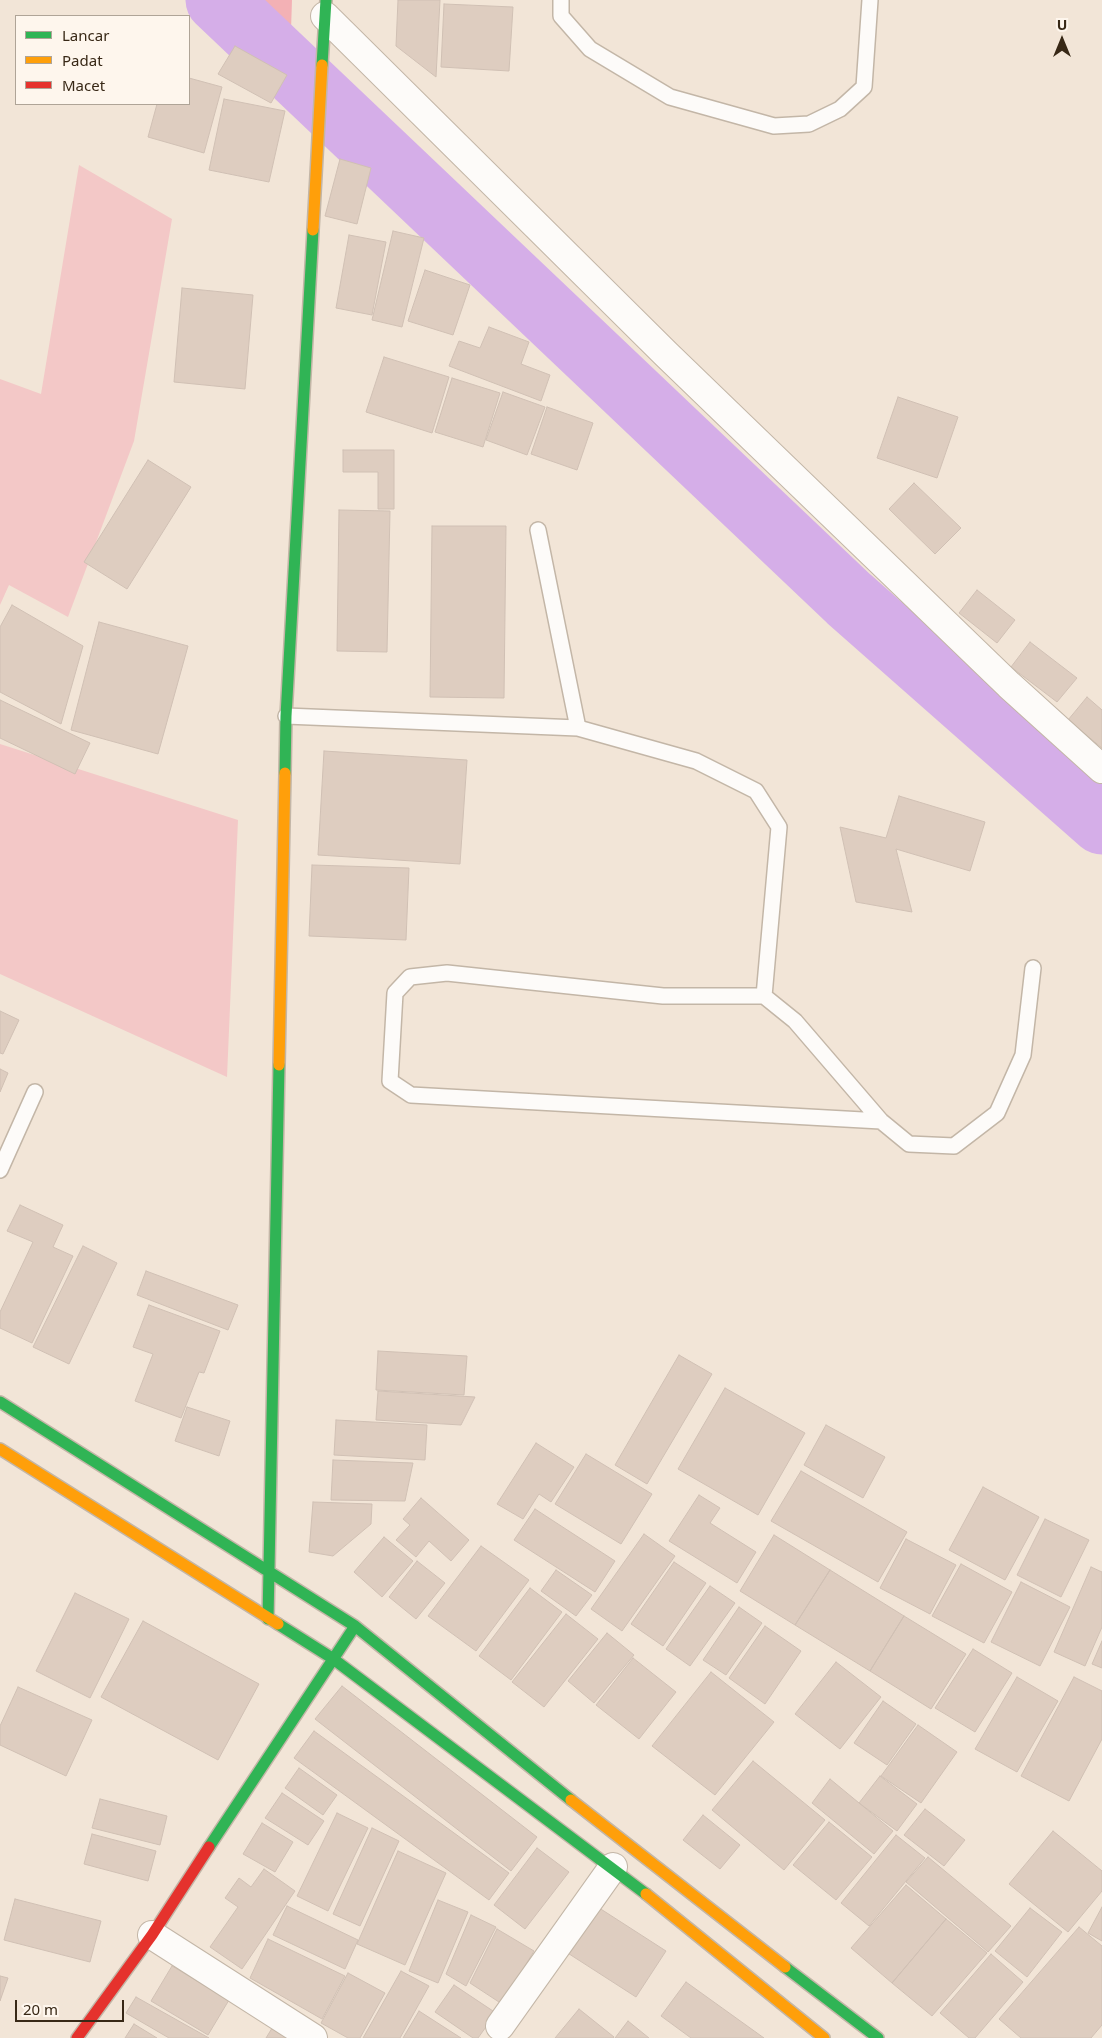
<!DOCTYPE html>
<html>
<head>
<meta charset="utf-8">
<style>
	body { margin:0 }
	#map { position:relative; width:1102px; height:2038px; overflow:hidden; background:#f2e5d7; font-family:"Noto Sans",sans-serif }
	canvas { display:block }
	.legend { position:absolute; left:15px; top:15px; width:175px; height:90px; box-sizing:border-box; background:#fef6ed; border:1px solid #afa497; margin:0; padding:6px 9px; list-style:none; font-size:15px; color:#382816 }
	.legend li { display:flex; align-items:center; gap:10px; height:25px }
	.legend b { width:25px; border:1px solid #afa497 }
	.north { position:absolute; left:1037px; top:15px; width:50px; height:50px; -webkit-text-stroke:4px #fef6ed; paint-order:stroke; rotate:0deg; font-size:14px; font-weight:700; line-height:20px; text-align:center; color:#382816 }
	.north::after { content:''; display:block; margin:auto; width:18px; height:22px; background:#382816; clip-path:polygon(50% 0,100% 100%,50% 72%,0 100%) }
	.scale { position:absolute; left:15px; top:2000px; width:109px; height:22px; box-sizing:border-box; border:2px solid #382816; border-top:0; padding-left:6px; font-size:15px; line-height:18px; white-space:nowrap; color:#382816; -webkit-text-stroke:4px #fef6ed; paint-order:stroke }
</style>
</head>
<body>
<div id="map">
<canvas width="1102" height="2038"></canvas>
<ul class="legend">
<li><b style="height:6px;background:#30b455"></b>Lancar</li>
<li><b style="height:6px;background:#ff9f0a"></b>Padat</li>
<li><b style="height:6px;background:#e5322d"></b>Macet</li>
</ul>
<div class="north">U</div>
<div class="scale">20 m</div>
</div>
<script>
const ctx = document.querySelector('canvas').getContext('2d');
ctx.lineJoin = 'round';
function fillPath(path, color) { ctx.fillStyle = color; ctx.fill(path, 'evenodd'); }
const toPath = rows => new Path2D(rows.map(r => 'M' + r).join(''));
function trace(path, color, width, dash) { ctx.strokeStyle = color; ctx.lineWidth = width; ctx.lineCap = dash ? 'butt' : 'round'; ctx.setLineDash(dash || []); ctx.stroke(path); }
const green = toPath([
	[79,165,172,219,134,441,68,617,9,585,0,605,0,379,41,394],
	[0,744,238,820,227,1077,0,974]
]);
const forest = toPath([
	[260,0,292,0,291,30]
]);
const river = toPath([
	[218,0,849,599,1102,822]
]);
const building = toPath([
	[398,0,440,0,436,77,396,46,398,0],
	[444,4,513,7,509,71,441,67,444,4],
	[235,46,287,75,271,103,218,74,235,46],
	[189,78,222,87,204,153,148,137,157,104,189,104,189,78],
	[224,99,285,111,269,182,209,170,224,99],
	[340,159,371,168,357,224,325,216,340,159],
	[393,231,424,238,402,327,372,320,393,231],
	[349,235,386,242,372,315,336,308,349,235],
	[425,270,470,285,453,335,408,321,425,270],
	[182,288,253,295,245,389,174,382,182,288],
	[489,327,529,342,521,364,550,375,541,401,449,366,459,341,480,348,489,327],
	[384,357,449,377,432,433,366,412,384,357],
	[452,378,500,393,483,447,435,432,452,378],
	[503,392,545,407,527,455,486,440,503,392],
	[898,397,958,417,937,478,877,458,898,397],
	[547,407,593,423,577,470,531,454,547,407],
	[343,450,394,450,394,509,378,509,378,472,343,472,343,450],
	[148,460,191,487,127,589,84,562,148,460],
	[914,483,961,528,935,554,889,509,914,483],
	[339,510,390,511,387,652,337,651,339,510],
	[432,526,506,526,504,698,430,697,432,526],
	[977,590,1015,620,997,643,959,613,977,590],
	[12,605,83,646,61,724,0,692,0,627,12,605],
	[99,622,188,646,158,754,71,730,99,622],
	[1030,642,1077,678,1057,702,1011,667,1030,642],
	[1087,697,1102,710,1102,748,1068,720,1087,697],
	[0,700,90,743,75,774,0,738,0,700],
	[324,751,467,760,460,864,318,855,324,751],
	[899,796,985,822,970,871,896,849,912,912,856,902,840,827,886,838,899,796],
	[312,865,409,868,406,940,309,936,312,865],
	[0,1011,19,1020,3,1054,0,1053,0,1011],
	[0,1069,8,1073,0,1092,0,1069],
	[20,1205,63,1225,53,1247,73,1256,32,1343,0,1328,0,1312,33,1242,7,1231,20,1205],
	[83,1246,117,1263,69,1364,33,1347,83,1246],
	[146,1271,238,1305,228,1330,137,1295,146,1271],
	[149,1305,220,1331,204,1373,199,1372,181,1418,135,1401,153,1354,133,1347,149,1305],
	[378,1351,467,1356,464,1395,376,1390,378,1351],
	[679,1355,712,1374,647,1484,615,1465,679,1355],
	[725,1388,805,1433,758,1515,678,1469,725,1388],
	[378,1391,475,1397,461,1425,376,1420,378,1391],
	[187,1407,230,1421,219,1456,175,1441,187,1407],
	[336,1420,427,1425,425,1460,334,1455,336,1420],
	[826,1425,885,1457,863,1498,804,1465,826,1425],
	[536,1443,574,1467,551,1502,539,1494,523,1519,497,1504,536,1443],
	[586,1454,652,1494,621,1544,555,1504,586,1454],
	[333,1460,413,1463,405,1501,331,1500,333,1460],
	[801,1471,907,1532,878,1582,771,1521,801,1471],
	[983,1487,1039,1517,1005,1580,949,1550,983,1487],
	[699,1495,720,1508,710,1523,756,1552,737,1583,669,1541,699,1495],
	[421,1498,469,1540,451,1561,429,1541,416,1557,396,1540,410,1525,403,1519,421,1498],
	[313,1502,372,1504,371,1524,333,1556,309,1552,313,1502],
	[535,1509,615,1561,595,1592,514,1540,535,1509],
	[1045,1519,1089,1540,1061,1597,1017,1575,1045,1519],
	[644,1534,675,1556,622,1631,591,1609,644,1534],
	[774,1535,830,1570,795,1625,740,1591,774,1535],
	[384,1537,413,1561,382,1597,354,1572,384,1537],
	[906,1539,956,1565,930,1614,880,1588,906,1539],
	[481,1546,529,1580,476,1651,428,1616,481,1546],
	[417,1561,445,1583,416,1619,389,1597,417,1561],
	[674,1562,706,1583,663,1646,631,1624,674,1562],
	[961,1564,1012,1592,984,1643,932,1616,961,1564],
	[1091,1567,1102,1572,1102,1627,1085,1666,1054,1652,1091,1567],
	[556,1570,592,1595,576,1616,541,1591,556,1570],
	[830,1570,904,1616,870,1671,795,1625,830,1570],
	[1021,1582,1070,1607,1040,1666,991,1642,1021,1582],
	[710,1586,735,1603,690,1666,666,1649,710,1586],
	[530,1588,562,1612,511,1680,479,1656,530,1588],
	[75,1593,129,1619,90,1698,36,1671,75,1593],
	[739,1607,762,1623,726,1675,703,1660,739,1607],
	[566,1614,598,1639,544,1707,512,1682,566,1614],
	[904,1616,966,1654,931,1709,870,1671,904,1616],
	[143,1621,259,1684,218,1760,101,1697,143,1621],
	[765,1626,801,1651,765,1704,729,1678,765,1626],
	[607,1633,634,1655,594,1703,568,1681,607,1633],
	[1102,1641,1102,1668,1092,1664,1102,1641],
	[973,1649,1012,1673,975,1732,935,1708,973,1649],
	[633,1658,676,1692,639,1739,596,1705,633,1658],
	[836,1662,881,1697,840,1749,795,1714,836,1662],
	[711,1672,774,1722,715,1795,652,1746,711,1672],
	[1017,1677,1058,1701,1017,1772,975,1749,1017,1677],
	[1074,1677,1102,1691,1102,1739,1069,1801,1021,1776,1074,1677],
	[342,1686,537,1837,511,1871,315,1719,342,1686],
	[18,1687,92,1720,66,1776,0,1745,0,1726,18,1687],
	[883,1701,916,1724,887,1765,854,1743,883,1701],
	[918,1725,957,1752,921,1803,881,1776,918,1725],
	[314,1731,509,1873,489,1900,294,1758,314,1731],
	[753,1761,825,1820,784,1870,712,1810,753,1761],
	[299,1768,337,1795,323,1815,285,1788,299,1768],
	[880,1776,917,1804,897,1831,859,1803,880,1776],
	[830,1779,893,1831,874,1854,812,1803,830,1779],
	[282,1793,324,1821,308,1845,265,1818,282,1793],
	[100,1799,167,1816,160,1845,92,1828,100,1799],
	[925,1809,965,1840,944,1866,904,1835,925,1809],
	[337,1813,368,1828,328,1911,297,1896,337,1813],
	[703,1815,740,1845,720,1869,683,1840,703,1815],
	[829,1822,872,1857,836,1900,793,1865,829,1822],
	[262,1823,293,1842,275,1872,243,1854,262,1823],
	[372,1828,399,1841,360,1926,333,1914,372,1828],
	[1053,1831,1102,1871,1102,1891,1068,1932,1009,1884,1053,1831],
	[92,1834,156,1851,148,1881,84,1864,92,1834],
	[896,1835,925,1858,869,1926,841,1903,896,1835],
	[537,1848,569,1872,525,1929,494,1905,537,1848],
	[398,1851,446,1873,405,1965,357,1944,398,1851],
	[928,1857,1011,1926,988,1952,906,1882,928,1857],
	[264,1869,295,1891,242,1969,210,1947,238,1907,225,1898,239,1878,251,1887,264,1869],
	[906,1885,946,1919,892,1983,851,1948,906,1885],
	[15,1899,101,1921,90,1962,4,1940,15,1899],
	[438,1900,468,1912,438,1983,409,1971,438,1900],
	[593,1904,666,1951,636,1997,563,1950,593,1904],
	[287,1906,358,1940,345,1969,273,1935,287,1906],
	[1102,1907,1102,1941,1088,1933,1102,1907],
	[1030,1908,1062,1932,1027,1977,995,1951,1030,1908],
	[471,1915,496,1927,466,1986,446,1974,471,1915],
	[946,1919,987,1953,932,2016,892,1983,946,1919],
	[1079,1927,1102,1946,1102,2025,1091,2038,1021,2038,999,2019,1079,1927],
	[497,1929,534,1951,502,2004,470,1983,497,1929],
	[268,1939,345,1976,322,2019,250,1978,268,1939],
	[991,1954,1023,1982,975,2038,969,2038,940,2013,991,1954],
	[172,1966,229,2000,208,2035,151,2001,172,1966],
	[401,1971,429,1986,400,2038,363,2038,401,1971],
	[348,1973,385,1993,360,2038,348,2038,321,2023,348,1973],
	[0,1976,8,1978,0,2001,0,1976],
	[686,1982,764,2038,691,2038,661,2016,686,1982],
	[454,1985,496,2013,478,2038,473,2038,435,2012,454,1985],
	[136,1997,209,2038,169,2038,126,2013,136,1997],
	[579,2009,614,2037,613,2038,555,2038,579,2009],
	[419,2011,461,2038,403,2038,419,2011],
	[628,2021,649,2038,615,2038,628,2021],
	[134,2024,157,2038,125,2038,134,2024],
	[274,2025,296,2038,266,2038,274,2025]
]);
const lane = toPath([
	[561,0,561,16,590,49,670,97,774,126,809,124,840,109,864,87,870,0],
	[538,530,578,728,696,761,756,791,779,827,764,996,795,1021,881,1121,909,1144,954,1146,997,1113,1023,1055,1033,968],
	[286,716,578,728],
	[764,996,663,996,447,973,410,977,395,993,390,1081,411,1095,881,1121],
	[0,1170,35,1092]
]);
const street = toPath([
	[325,16,666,354,1009,685,1102,769],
	[152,1935,313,2038],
	[500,2026,613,1867]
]);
const fast = toPath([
	[322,65,326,0],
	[285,773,286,716,313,230],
	[0,1402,355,1626,571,1800],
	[268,1619,279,1065],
	[278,1624,332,1658,646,1894],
	[209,1847,355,1626],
	[785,1967,878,2038]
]);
const slow = toPath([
	[313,230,322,65],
	[279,1065,285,773],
	[0,1449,278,1624],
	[571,1800,785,1967],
	[646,1894,824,2038]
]);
const jam = toPath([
	[77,2038,152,1935,209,1847]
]);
fillPath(green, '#f3c8c7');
fillPath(forest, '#f3b1b5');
trace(river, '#d5aee8', 65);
fillPath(building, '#decdc0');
trace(building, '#d0c0b4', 1);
trace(lane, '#c3b6a7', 18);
trace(street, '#c3b6a7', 30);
trace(fast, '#c3b6a7', 14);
trace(slow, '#c3b6a7', 14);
trace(jam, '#c3b6a7', 14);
trace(lane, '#fdfbf9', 15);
trace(street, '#fdfbf9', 28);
trace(fast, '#30b455', 11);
trace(slow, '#ff9f0a', 11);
trace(jam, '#e5322d', 11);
</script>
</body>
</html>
